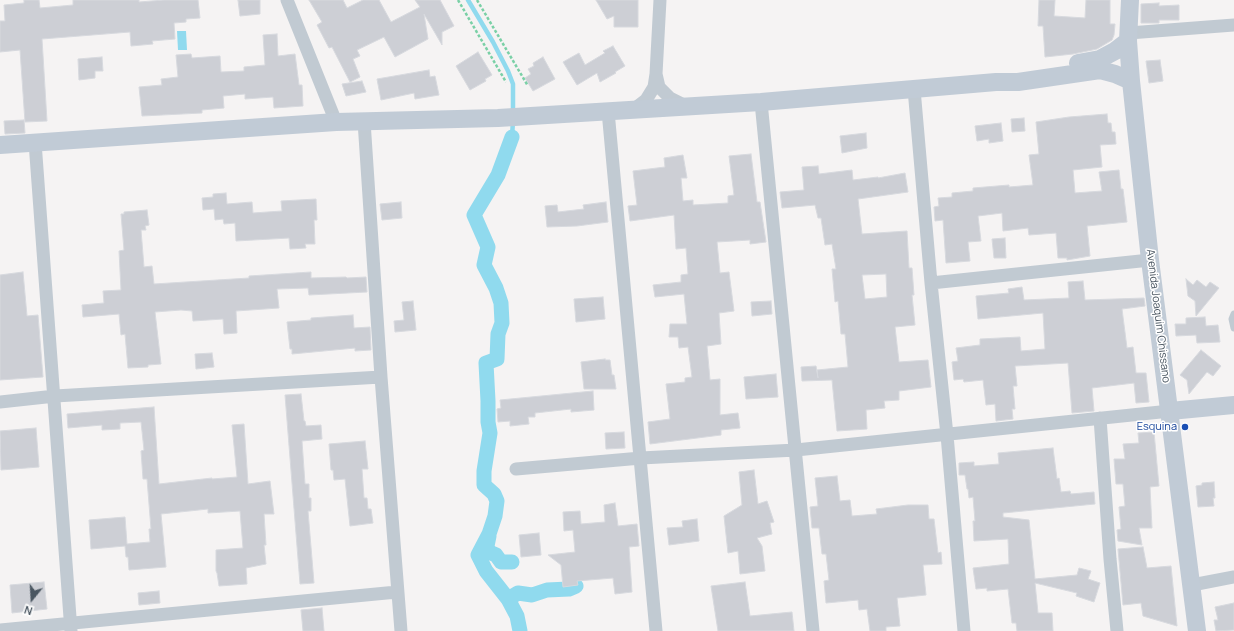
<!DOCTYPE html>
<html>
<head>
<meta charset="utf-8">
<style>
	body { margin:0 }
	#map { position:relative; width:1234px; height:631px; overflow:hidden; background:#f5f3f3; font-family:Manrope,sans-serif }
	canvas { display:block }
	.north { position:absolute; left:12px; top:579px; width:40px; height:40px; -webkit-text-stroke:3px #fff; paint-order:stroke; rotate:198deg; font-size:11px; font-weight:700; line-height:16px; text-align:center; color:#4a5661 }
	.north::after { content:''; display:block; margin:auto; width:14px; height:18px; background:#4a5661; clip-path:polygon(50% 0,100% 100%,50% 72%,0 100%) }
</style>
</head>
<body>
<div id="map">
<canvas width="1234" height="631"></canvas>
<div class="north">N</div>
</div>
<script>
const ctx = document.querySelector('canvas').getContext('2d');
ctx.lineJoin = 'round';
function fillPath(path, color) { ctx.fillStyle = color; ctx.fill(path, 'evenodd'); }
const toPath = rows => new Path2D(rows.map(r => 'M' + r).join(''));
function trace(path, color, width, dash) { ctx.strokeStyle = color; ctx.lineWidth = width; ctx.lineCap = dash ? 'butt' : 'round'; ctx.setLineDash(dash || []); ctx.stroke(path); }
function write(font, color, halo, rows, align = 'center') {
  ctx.font = font + ' Manrope,sans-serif'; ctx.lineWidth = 3; ctx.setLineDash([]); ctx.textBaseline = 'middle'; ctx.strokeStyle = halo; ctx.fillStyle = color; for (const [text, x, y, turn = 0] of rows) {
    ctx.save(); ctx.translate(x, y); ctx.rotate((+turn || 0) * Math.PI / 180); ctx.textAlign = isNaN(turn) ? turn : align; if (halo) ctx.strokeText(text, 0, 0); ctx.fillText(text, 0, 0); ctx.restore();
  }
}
const water = toPath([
	[177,31,186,31,187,50,178,50]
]);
const stream = toPath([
	[468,0,493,42,508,71,513,84,513,113],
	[512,137,513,121]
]);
const canal = toPath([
	[512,137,498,175,474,215,488,247,484,265,496,288,501,303,502,323,498,334,497,359,486,363,488,401,488,422,490,433,484,471,484,485,494,494,497,501,495,516,489,534,478,555,486,571,508,599,517,616,520,631],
	[489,536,487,546,489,552,496,555,501,562,512,562],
	[508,599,518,593,532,595,547,590,569,589,576,586]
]);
const building = toPath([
	[24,0,39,0,40,8,73,5,73,0,139,0,139,2,164,0,198,0,200,18,186,19,186,22,174,23,175,39,152,41,153,44,131,46,130,32,42,39,47,121,25,122,20,50,0,52,0,21,5,21,4,5,24,3,24,0],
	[238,0,260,0,260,14,240,16,238,0],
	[309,0,343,0,347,8,363,0,379,0,391,22,420,7,415,0,440,0,454,26,442,32,442,45,424,14,428,39,395,57,384,37,357,50,360,56,353,59,360,77,350,82,332,47,329,48,317,25,322,22,309,0],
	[596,0,638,0,638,27,614,27,614,16,607,19,596,0],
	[1039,0,1055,0,1054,16,1085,18,1086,0,1110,0,1110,24,1115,24,1114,35,1112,40,1097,49,1073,54,1045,57,1043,26,1038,26,1039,0],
	[1159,3,1159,6,1179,5,1179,20,1159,20,1159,23,1141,23,1141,4,1159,3],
	[277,34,278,56,295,54,299,85,302,85,303,106,274,108,273,97,245,99,245,94,223,96,224,108,202,110,202,113,142,116,139,87,162,85,161,79,178,77,176,55,191,54,192,58,220,56,221,72,244,71,244,67,265,65,263,35,277,34],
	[613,46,625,66,615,72,616,73,600,82,597,73,577,85,563,62,579,53,585,65,605,53,603,51,613,46],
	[478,52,492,75,485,79,486,81,470,90,456,66,478,52],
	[102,57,103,71,95,71,95,78,79,80,78,59,102,57],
	[543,57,555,79,533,91,525,78,531,74,528,69,534,66,533,63,543,57],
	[1160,60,1163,81,1149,83,1146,61,1160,60],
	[429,70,430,77,435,76,439,95,415,99,414,93,381,100,377,79,429,70],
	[362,81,366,92,346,96,342,84,362,81],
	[1107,114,1108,123,1111,123,1112,132,1115,132,1116,144,1100,145,1102,167,1073,170,1075,193,1102,191,1099,172,1119,170,1121,189,1123,189,1127,222,1087,226,1090,256,1067,260,1067,258,1058,258,1056,233,1029,235,1028,228,1003,231,1002,213,978,216,981,241,968,242,970,261,946,263,943,220,935,221,934,207,939,206,938,198,952,197,952,193,973,191,973,188,1009,185,1009,187,1033,185,1029,155,1039,154,1036,122,1069,117,1107,114],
	[1024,118,1025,131,1012,132,1011,119,1024,118],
	[24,120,25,133,5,134,4,121,24,120],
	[1001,123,1003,141,989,143,989,139,977,141,975,126,1001,123],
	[866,133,867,148,842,153,840,136,866,133],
	[751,154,757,202,760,202,766,242,750,244,750,240,717,242,720,273,729,272,734,311,719,313,721,344,707,346,710,380,720,379,720,415,738,413,740,428,721,430,721,435,650,444,648,422,670,419,666,384,685,382,685,378,692,377,688,347,679,348,678,337,669,337,670,324,687,324,684,294,655,297,653,285,681,282,681,275,688,274,686,248,676,249,674,215,630,221,628,206,637,205,633,171,665,167,664,158,683,155,687,178,681,178,683,201,693,200,693,205,728,203,728,196,734,195,729,156,751,154],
	[818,166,819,174,852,170,853,180,878,177,878,178,905,173,908,192,858,199,862,234,907,231,909,268,912,268,914,295,912,295,915,325,895,327,899,362,928,360,931,387,899,391,899,400,884,401,885,408,866,410,867,429,837,431,832,380,802,381,801,367,816,366,818,378,817,370,848,367,845,334,841,334,838,301,835,302,832,269,836,269,832,244,825,245,821,218,818,218,815,205,782,208,780,192,804,190,802,167,818,166],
	[886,274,887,297,865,299,862,275,886,274],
	[226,193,227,204,252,202,253,213,282,211,281,201,316,199,317,220,314,220,315,244,305,244,306,248,290,249,289,238,236,241,235,223,224,224,223,219,215,220,214,209,203,210,202,198,213,197,213,194,226,193],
	[401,202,402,218,382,220,380,204,401,202],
	[606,202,608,222,577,226,547,227,545,206,557,205,558,212,584,209,583,205,606,202],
	[147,210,149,225,145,226,146,230,141,230,144,267,152,266,154,284,249,278,249,276,311,272,311,278,346,277,347,278,366,277,367,292,309,295,308,288,277,289,279,308,236,311,237,333,224,334,223,319,193,321,192,311,181,310,155,312,161,364,148,365,148,367,128,368,125,334,121,335,119,314,83,317,82,305,104,303,103,291,121,290,119,251,124,250,121,214,124,214,124,212,147,210],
	[1005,238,1006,258,994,258,992,239,1005,238],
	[23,272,27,316,38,315,43,377,0,380,0,275,23,272],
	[1186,279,1193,285,1197,280,1206,287,1210,282,1219,288,1196,316,1195,301,1188,296,1186,279],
	[1083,281,1085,300,1144,298,1145,306,1122,309,1127,348,1133,347,1136,373,1146,373,1149,402,1136,403,1134,383,1092,388,1094,411,1072,413,1068,363,1015,366,1017,386,1013,386,1015,409,1012,409,1013,419,996,421,995,404,986,405,983,380,964,382,963,379,954,380,952,362,958,361,956,348,980,345,980,339,1020,337,1021,351,1045,349,1043,313,978,319,976,296,1009,293,1008,289,1022,287,1024,300,1069,298,1068,282,1083,281],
	[603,297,605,319,576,322,574,299,603,297],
	[413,301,416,330,395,332,394,321,404,320,402,302,413,301],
	[771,301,772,314,752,316,751,302,771,301],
	[353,315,354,328,370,327,371,350,355,351,355,348,292,354,292,349,290,349,287,322,311,320,311,318,353,315],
	[1205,317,1206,326,1218,325,1220,342,1197,343,1196,335,1176,336,1175,324,1186,324,1186,318,1205,317],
	[1201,350,1221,366,1213,376,1207,372,1189,394,1187,380,1180,375,1201,350],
	[212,353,214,367,196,369,195,354,212,353],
	[605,359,605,360,610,360,612,375,614,375,616,389,584,389,581,362,605,359],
	[776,374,778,397,746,399,744,377,776,374],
	[593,391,594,410,571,412,571,409,535,413,535,417,528,417,529,424,510,426,510,421,498,422,497,409,501,408,500,400,593,391],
	[301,394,304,421,305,421,306,426,321,425,322,439,302,441,305,484,309,484,309,498,311,498,311,511,308,511,314,583,300,584,285,395,301,394],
	[154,407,159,484,212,478,212,479,237,477,232,425,244,424,248,484,270,481,274,514,264,514,266,545,264,545,266,564,246,568,247,584,219,586,217,573,216,571,216,550,243,548,240,511,208,513,208,509,161,514,166,567,129,570,128,557,126,557,125,546,91,549,89,520,125,517,127,544,150,542,149,529,151,529,147,479,143,479,141,451,144,450,141,422,120,423,120,429,102,430,102,425,68,428,67,414,154,407],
	[36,428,39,467,1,470,0,431,36,428],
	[624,432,625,448,606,449,605,433,624,432],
	[1154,432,1159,486,1150,487,1152,528,1139,528,1142,545,1118,541,1117,530,1121,529,1119,507,1125,506,1123,484,1116,484,1114,459,1125,459,1123,444,1139,443,1138,433,1154,432],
	[365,441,368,469,362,469,364,498,367,498,368,509,371,509,373,523,350,526,345,479,334,480,333,470,331,470,329,444,365,441],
	[1053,448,1057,479,1059,478,1061,492,1070,491,1071,494,1094,492,1095,504,1003,513,1003,517,1029,520,1035,579,1077,575,1079,568,1091,571,1088,579,1100,583,1094,602,1076,596,1077,593,1035,583,1038,613,1052,613,1053,631,1017,631,1016,623,1012,623,1008,589,987,591,987,588,976,589,973,568,1009,564,1008,539,974,541,973,521,975,521,973,497,969,498,968,489,967,489,965,475,959,475,959,463,974,462,974,466,999,464,998,453,1053,448],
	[754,470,758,504,767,501,774,522,770,523,772,534,757,538,762,546,765,571,740,574,738,551,728,553,724,516,742,505,739,472,754,470],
	[837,476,840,501,850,500,852,516,877,514,876,509,908,505,928,505,929,519,934,519,938,553,941,552,942,564,923,565,926,595,897,598,900,626,886,627,886,631,870,631,867,609,859,610,858,600,826,603,824,581,829,580,826,554,822,554,819,528,812,528,810,507,818,506,815,478,837,476],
	[1214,482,1215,498,1213,498,1214,506,1198,507,1196,486,1202,485,1202,483,1214,482],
	[615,503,618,526,637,524,639,546,629,547,632,592,615,594,613,578,577,581,578,585,563,587,561,565,548,555,575,552,573,530,564,531,563,512,580,511,581,524,605,522,604,505,615,503],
	[697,519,699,541,669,545,667,528,683,527,682,521,697,519],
	[539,533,541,555,521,557,519,535,539,533],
	[1143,547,1147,568,1171,566,1177,626,1143,616,1141,603,1123,605,1118,549,1143,547],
	[44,582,47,609,12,613,10,585,44,582],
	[745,582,750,616,792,612,794,631,718,631,711,586,745,582],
	[159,591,160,603,139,605,138,593,159,591],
	[1234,603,1234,630,1216,631,1214,620,1218,620,1215,607,1234,603],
	[322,608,324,631,303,631,301,610,322,608]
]);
const path = toPath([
	[458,0,506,82],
	[477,0,528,86]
]);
const lane = toPath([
	[1234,314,1232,319,1234,328]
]);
const street = toPath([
	[287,0,336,122],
	[1129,33,1234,25],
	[656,74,659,87,670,98,686,106],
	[914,89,931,283,947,435,964,631],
	[761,102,813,631],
	[633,110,646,100,654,87,656,74,660,0],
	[608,111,656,631],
	[364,121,381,377,401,631],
	[35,142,71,631],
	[931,283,1150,260],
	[0,402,55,396,381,377],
	[1100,418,1110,559,1117,631],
	[516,469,641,458,796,450,1170,411],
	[1192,585,1234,577],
	[0,630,397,592]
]);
const secondary = toPath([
	[1130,0,1128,41,1131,81,1150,260,1197,631],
	[1078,63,1100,59,1115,51,1128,41],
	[0,145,336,122,498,118,761,102,996,82,1018,82,1100,70,1115,74,1131,81],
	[1170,411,1234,405]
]);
const markers = [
	[1185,427,4,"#1a4fb4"]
];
const streetNames = [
	["Avenida Joaquim Chissano",1158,316,83]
];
const transitNames = [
	["Esquina",1177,427]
];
fillPath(water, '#90daee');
trace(stream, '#90daee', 4.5);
trace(canal, '#90daee', 15);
fillPath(building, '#cdcfd5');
trace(building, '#d7d9de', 1);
trace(path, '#7ad0a6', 2.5, [3, 2]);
trace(lane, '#c1cad2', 7);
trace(street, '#c1cad2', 13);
trace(secondary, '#c1cbd6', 18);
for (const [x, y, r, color] of markers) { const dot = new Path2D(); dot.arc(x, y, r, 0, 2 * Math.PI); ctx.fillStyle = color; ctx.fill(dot); trace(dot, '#fff', 1.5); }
write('11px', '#4a5661', '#fff', streetNames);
write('11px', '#164399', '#fff', transitNames, 'right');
</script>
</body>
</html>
